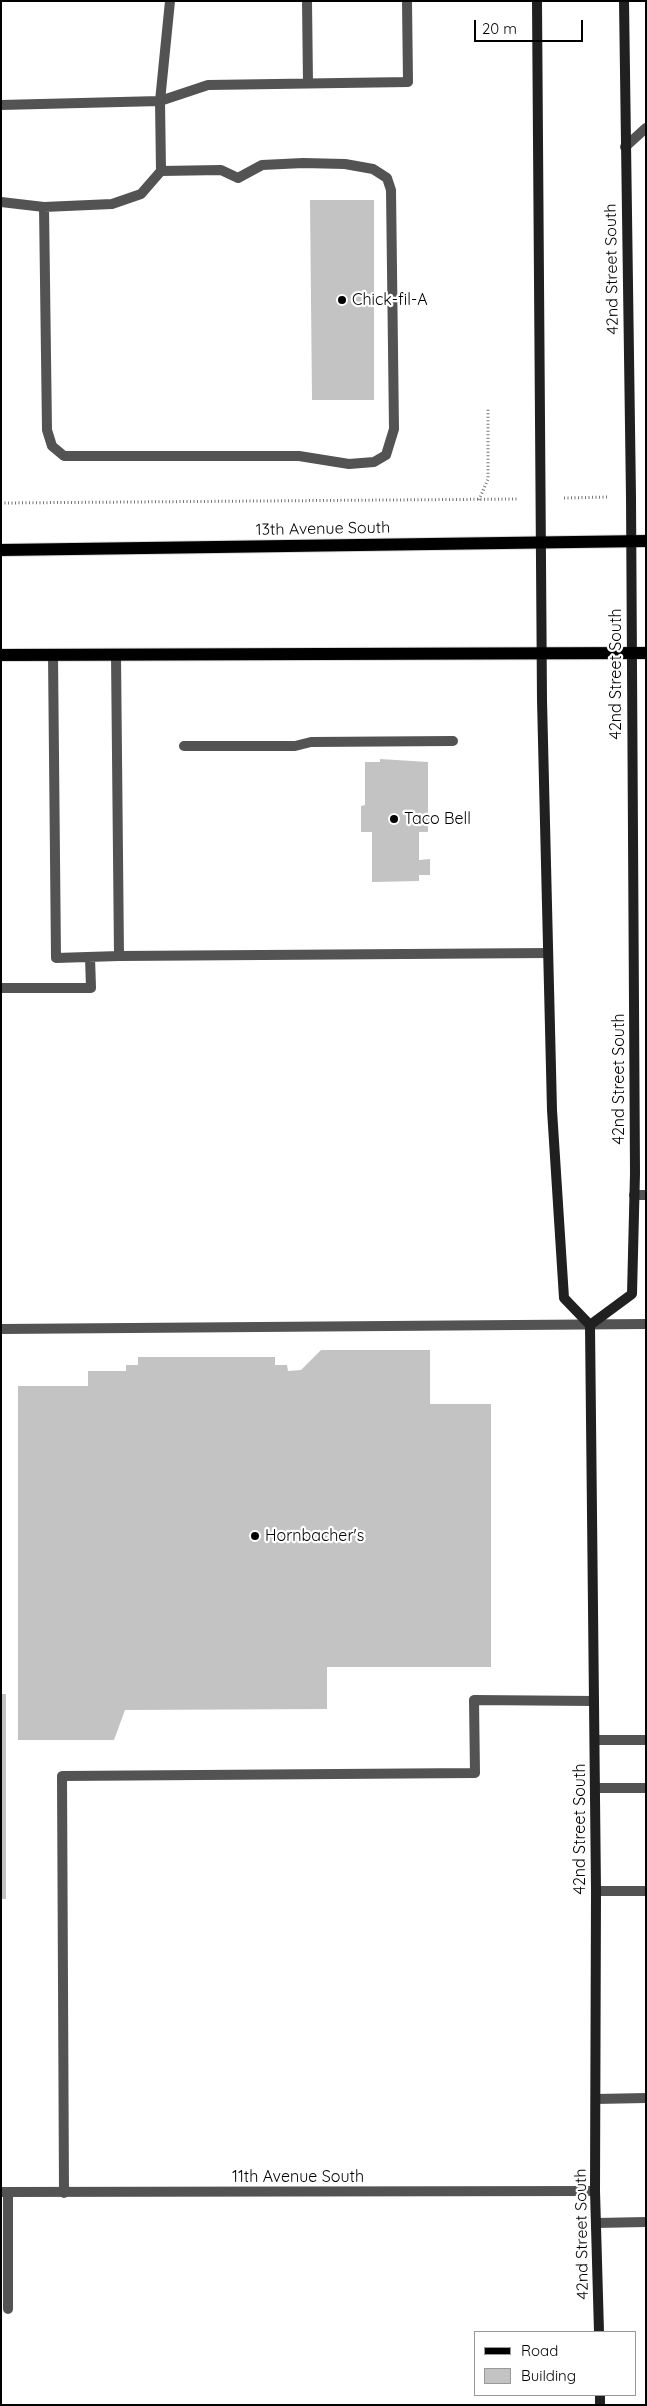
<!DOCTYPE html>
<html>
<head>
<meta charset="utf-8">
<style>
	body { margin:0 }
	#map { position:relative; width:647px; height:2406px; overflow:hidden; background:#fff; font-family:Quicksand,sans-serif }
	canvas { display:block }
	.frame { position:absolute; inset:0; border:2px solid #000; pointer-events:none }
	.legend { position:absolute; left:474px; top:2331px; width:162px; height:65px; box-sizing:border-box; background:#fff; border:1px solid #999; margin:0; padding:6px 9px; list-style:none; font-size:15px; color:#000 }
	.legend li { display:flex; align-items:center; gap:10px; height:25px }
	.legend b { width:25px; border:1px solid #999 }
	.scale { position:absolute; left:474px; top:20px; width:109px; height:22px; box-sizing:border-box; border:2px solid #000; border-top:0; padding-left:6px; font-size:15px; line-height:18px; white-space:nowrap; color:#000; -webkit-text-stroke:4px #fff; paint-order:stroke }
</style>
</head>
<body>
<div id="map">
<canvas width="647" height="2406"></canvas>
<div class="frame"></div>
<ul class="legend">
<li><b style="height:6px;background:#000"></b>Road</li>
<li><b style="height:14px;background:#c3c3c3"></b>Building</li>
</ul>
<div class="scale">20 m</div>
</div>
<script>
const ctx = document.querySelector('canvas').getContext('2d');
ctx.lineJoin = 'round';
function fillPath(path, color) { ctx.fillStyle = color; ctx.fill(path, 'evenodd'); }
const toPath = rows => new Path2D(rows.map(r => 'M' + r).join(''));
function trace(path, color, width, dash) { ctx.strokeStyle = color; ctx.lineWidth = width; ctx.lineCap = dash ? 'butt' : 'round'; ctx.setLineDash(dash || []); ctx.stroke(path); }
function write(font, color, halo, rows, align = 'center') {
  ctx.font = font + ' Quicksand,sans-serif'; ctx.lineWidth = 4.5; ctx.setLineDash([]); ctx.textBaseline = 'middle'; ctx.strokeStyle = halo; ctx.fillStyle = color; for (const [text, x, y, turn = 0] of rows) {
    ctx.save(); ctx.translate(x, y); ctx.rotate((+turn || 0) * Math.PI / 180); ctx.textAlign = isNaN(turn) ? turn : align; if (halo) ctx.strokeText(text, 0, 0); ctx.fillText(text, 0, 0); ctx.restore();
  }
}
const building = toPath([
	[310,200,374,200,374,400,312,400],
	[380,759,428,762,428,832,419,832,419,860,430,859,430,875,419,875,419,881,372,882,372,832,361,832,361,806,365,805,365,762,380,762],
	[321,1350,430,1350,430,1404,491,1404,491,1667,327,1667,327,1709,125,1710,114,1740,18,1740,18,1386,88,1386,88,1371,126,1371,126,1365,138,1365,138,1357,275,1357,275,1365,287,1365,288,1371,301,1370],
	[1,1694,6,1694,6,1899,1,1899]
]);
const path = toPath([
	[564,498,608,497],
	[479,500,488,479,488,409],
	[1,503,518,499]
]);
const service = toPath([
	[307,1,308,83],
	[1,105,160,101,170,1],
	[625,147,646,128],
	[1,202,44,207,112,204,141,194,161,171,160,101,208,85,408,82,407,1],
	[44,207,47,430,52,446,64,456,299,456,349,464,374,462,386,455,394,429,391,190,387,178,373,169,345,164,303,163,262,165,238,178,221,170,161,171],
	[53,655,56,958,119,956],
	[116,655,119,956,548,953],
	[184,746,295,746,311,742,453,741],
	[1,988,91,988,90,957],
	[634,1195,646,1195],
	[1,1329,646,1324],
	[595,1740,646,1740],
	[595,1788,646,1788],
	[64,2193,62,1776,475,1773,474,1700,594,1701],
	[596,2223,646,2222],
	[8,2309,8,2193]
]);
const minor = toPath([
	[596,1891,646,1891],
	[596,2099,646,2098],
	[1,2192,595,2191]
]);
const secondary = toPath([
	[537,1,542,700,552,1110,564,1298,590,1325,596,1891,595,2191,599,2332],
	[590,1325,632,1294,635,1173,631,497,624,1],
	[600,2395,600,2405]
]);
const primary = toPath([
	[1,550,646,541],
	[1,655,646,653]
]);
const markers = [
	[342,300,5,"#000"],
	[394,819,5,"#000"],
	[255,1536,5,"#000"]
];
const streetNames = [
	["42nd Street South",612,269,-91],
	["13th Avenue South",323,529,-1],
	["42nd Street South",616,674,-90],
	["42nd Street South",619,1079,-90],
	["42nd Street South",580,1829,-90],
	["11th Avenue South",298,2177],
	["42nd Street South",582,2234,-91]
];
const poiNames = [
	["Chick-fil-A",352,300],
	["Taco Bell",404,819],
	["Hornbacher's",265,1536]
];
fillPath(building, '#c3c3c3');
trace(primary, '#dbdbdb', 14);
trace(path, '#757575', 3, [1, 2.5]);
trace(service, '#535353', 10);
trace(minor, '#535353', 10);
trace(secondary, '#202020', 10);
trace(primary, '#000', 12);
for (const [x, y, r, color] of markers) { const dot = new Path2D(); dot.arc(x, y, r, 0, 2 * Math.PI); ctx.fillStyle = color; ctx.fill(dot); trace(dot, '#fff', 2); }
write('16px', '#000', '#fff', streetNames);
write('16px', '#000', '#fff', poiNames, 'left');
</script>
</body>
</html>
